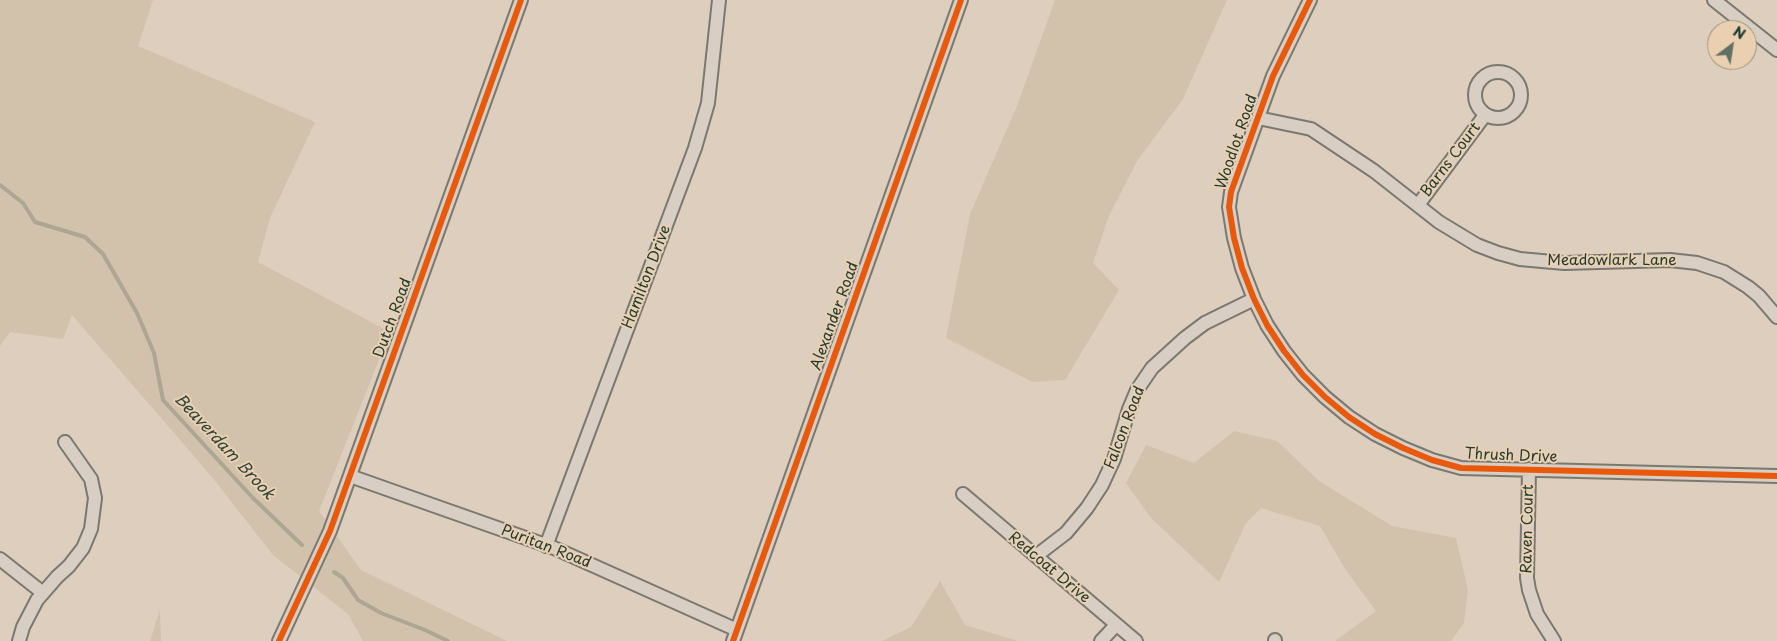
<!DOCTYPE html>
<html>
<head>
<meta charset="utf-8">
<style>
	body { margin:0 }
	#map { position:relative; width:1777px; height:641px; overflow:hidden; background:#ddcebe; font-family:"Playpen Sans",sans-serif }
	canvas { display:block }
	.north { position:absolute; left:1707px; top:20px; width:50px; height:50px; box-sizing:border-box; background:#eacfb1; border:1px solid #99957f; border-radius:50%; rotate:31deg; font-size:14px; font-weight:700; line-height:20px; text-align:center; color:#1f3d34 }
	.north::after { content:''; display:block; margin:auto; width:18px; height:22px; background:#627064; clip-path:polygon(50% 0,100% 100%,50% 72%,0 100%) }
</style>
</head>
<body>
<div id="map">
<canvas width="1777" height="641"></canvas>
<div class="north">N</div>
</div>
<script>
const ctx = document.querySelector('canvas').getContext('2d');
ctx.lineJoin = 'round';
function fillPath(path, color) { ctx.fillStyle = color; ctx.fill(path, 'evenodd'); }
const toPath = rows => new Path2D(rows.map(r => 'M' + r).join(''));
function trace(path, color, width, dash) { ctx.strokeStyle = color; ctx.lineWidth = width; ctx.lineCap = dash ? 'butt' : 'round'; ctx.setLineDash(dash || []); ctx.stroke(path); }
function write(font, color, halo, rows, align = 'center') {
  ctx.font = font + ' "Playpen Sans",sans-serif'; ctx.lineWidth = 4; ctx.setLineDash([]); ctx.textBaseline = 'middle'; ctx.strokeStyle = halo; ctx.fillStyle = color; for (const [text, x, y, turn = 0] of rows) {
    ctx.save(); ctx.translate(x, y); ctx.rotate((+turn || 0) * Math.PI / 180); ctx.textAlign = isNaN(turn) ? turn : align; if (halo) ctx.strokeText(text, 0, 0); ctx.fillText(text, 0, 0); ctx.restore();
  }
}
const green = toPath([
	[0,0,153,0,138,46,315,122,270,218,258,262,390,332,319,511,361,570,507,641,363,641,348,614,273,555,212,477,72,315,63,339,10,332,0,346],
	[1055,0,1227,0,1183,99,1137,161,1108,218,1093,263,1119,290,1065,380,1033,382,946,338,970,214,1017,106],
	[1234,431,1277,441,1319,481,1392,526,1456,538,1468,590,1464,623,1451,641,1335,641,1376,611,1345,569,1320,526,1261,508,1246,523,1219,582,1151,518,1126,483,1146,445,1194,463],
	[940,581,965,625,1018,641,882,641,911,627],
	[160,610,161,641,150,641]
]);
const stream = toPath([
	[0,185,23,203,35,222,85,237,103,254,137,313,154,353,163,400,252,497,302,545],
	[334,572,343,578,358,600,381,613,425,630,448,641]
]);
const minor = toPath([
	[1310,0,1273,76,1231,192,1229,207,1234,238,1242,268,1254,299,1267,325,1284,351,1303,375,1325,397,1349,417,1375,434,1403,448,1432,460,1461,468,1777,476],
	[1714,0,1777,50],
	'1475 95a23 23 0 1 1 46 0a23 23 0 1 1-46 0Z',
	[1258,118,1311,129,1374,171,1439,222,1477,245,1498,253,1520,259,1564,263,1670,260,1697,263,1724,272,1748,287,1759,296,1777,317],
	[1418,205,1485,115],
	[1529,469,1527,578,1529,590,1537,614,1554,641],
	[350,476,554,548,737,630],
	[963,494,1136,641],
	[546,546,695,148,708,103,719,0],
	[1036,556,1066,533,1087,508,1102,485,1114,459,1129,409,1137,390,1152,368,1185,338,1205,323,1254,299],
	[0,559,43,593],
	[19,641,23,627,37,600,57,577,69,566,83,548,91,529,95,498,91,479,65,442],
	[279,641,330,531,521,0],
	[733,641,961,0],
	[1101,641,1116,625],
	[1275,641,1275,640]
]);
const cycleway = toPath([
	[1310,0,1273,76,1231,192,1229,207,1234,238,1242,268,1254,299,1267,325,1284,351,1303,375,1325,397,1349,417,1375,434,1403,448,1432,460,1461,468,1777,476],
	[279,641,330,531,521,0],
	[733,641,961,0]
]);
const streetNames = [
	["Woodlot Road",1237,142,-71],
	["Barns Court",1451,160,-53],
	["Meadowlark Lane",1612,261],
	["Hamilton Drive",647,277,-69],
	["Alexander Road",835,316,-70],
	["Dutch Road",393,318,-70],
	["Falcon Road",1125,428,-69],
	["Thrush Drive",1511,456,2],
	["Raven Court",1528,529,-89],
	["Puritan Road",546,547,21],
	["Redcoat Drive",1049,568,40]
];
const waterNames = [
	["Beaverdam Brook",224,447,47]
];
fillPath(green, '#d2c1ab');
trace(stream, '#ada693', 4);
trace(minor, '#7a7970', 16);
trace(minor, '#d8cec3', 12);
trace(cycleway, '#e8590c', 6);
write('15px', '#1f3d34', '#eacfb1', streetNames);
write('italic 16px', '#2b463c', '#eacfb1', waterNames);
</script>
</body>
</html>
